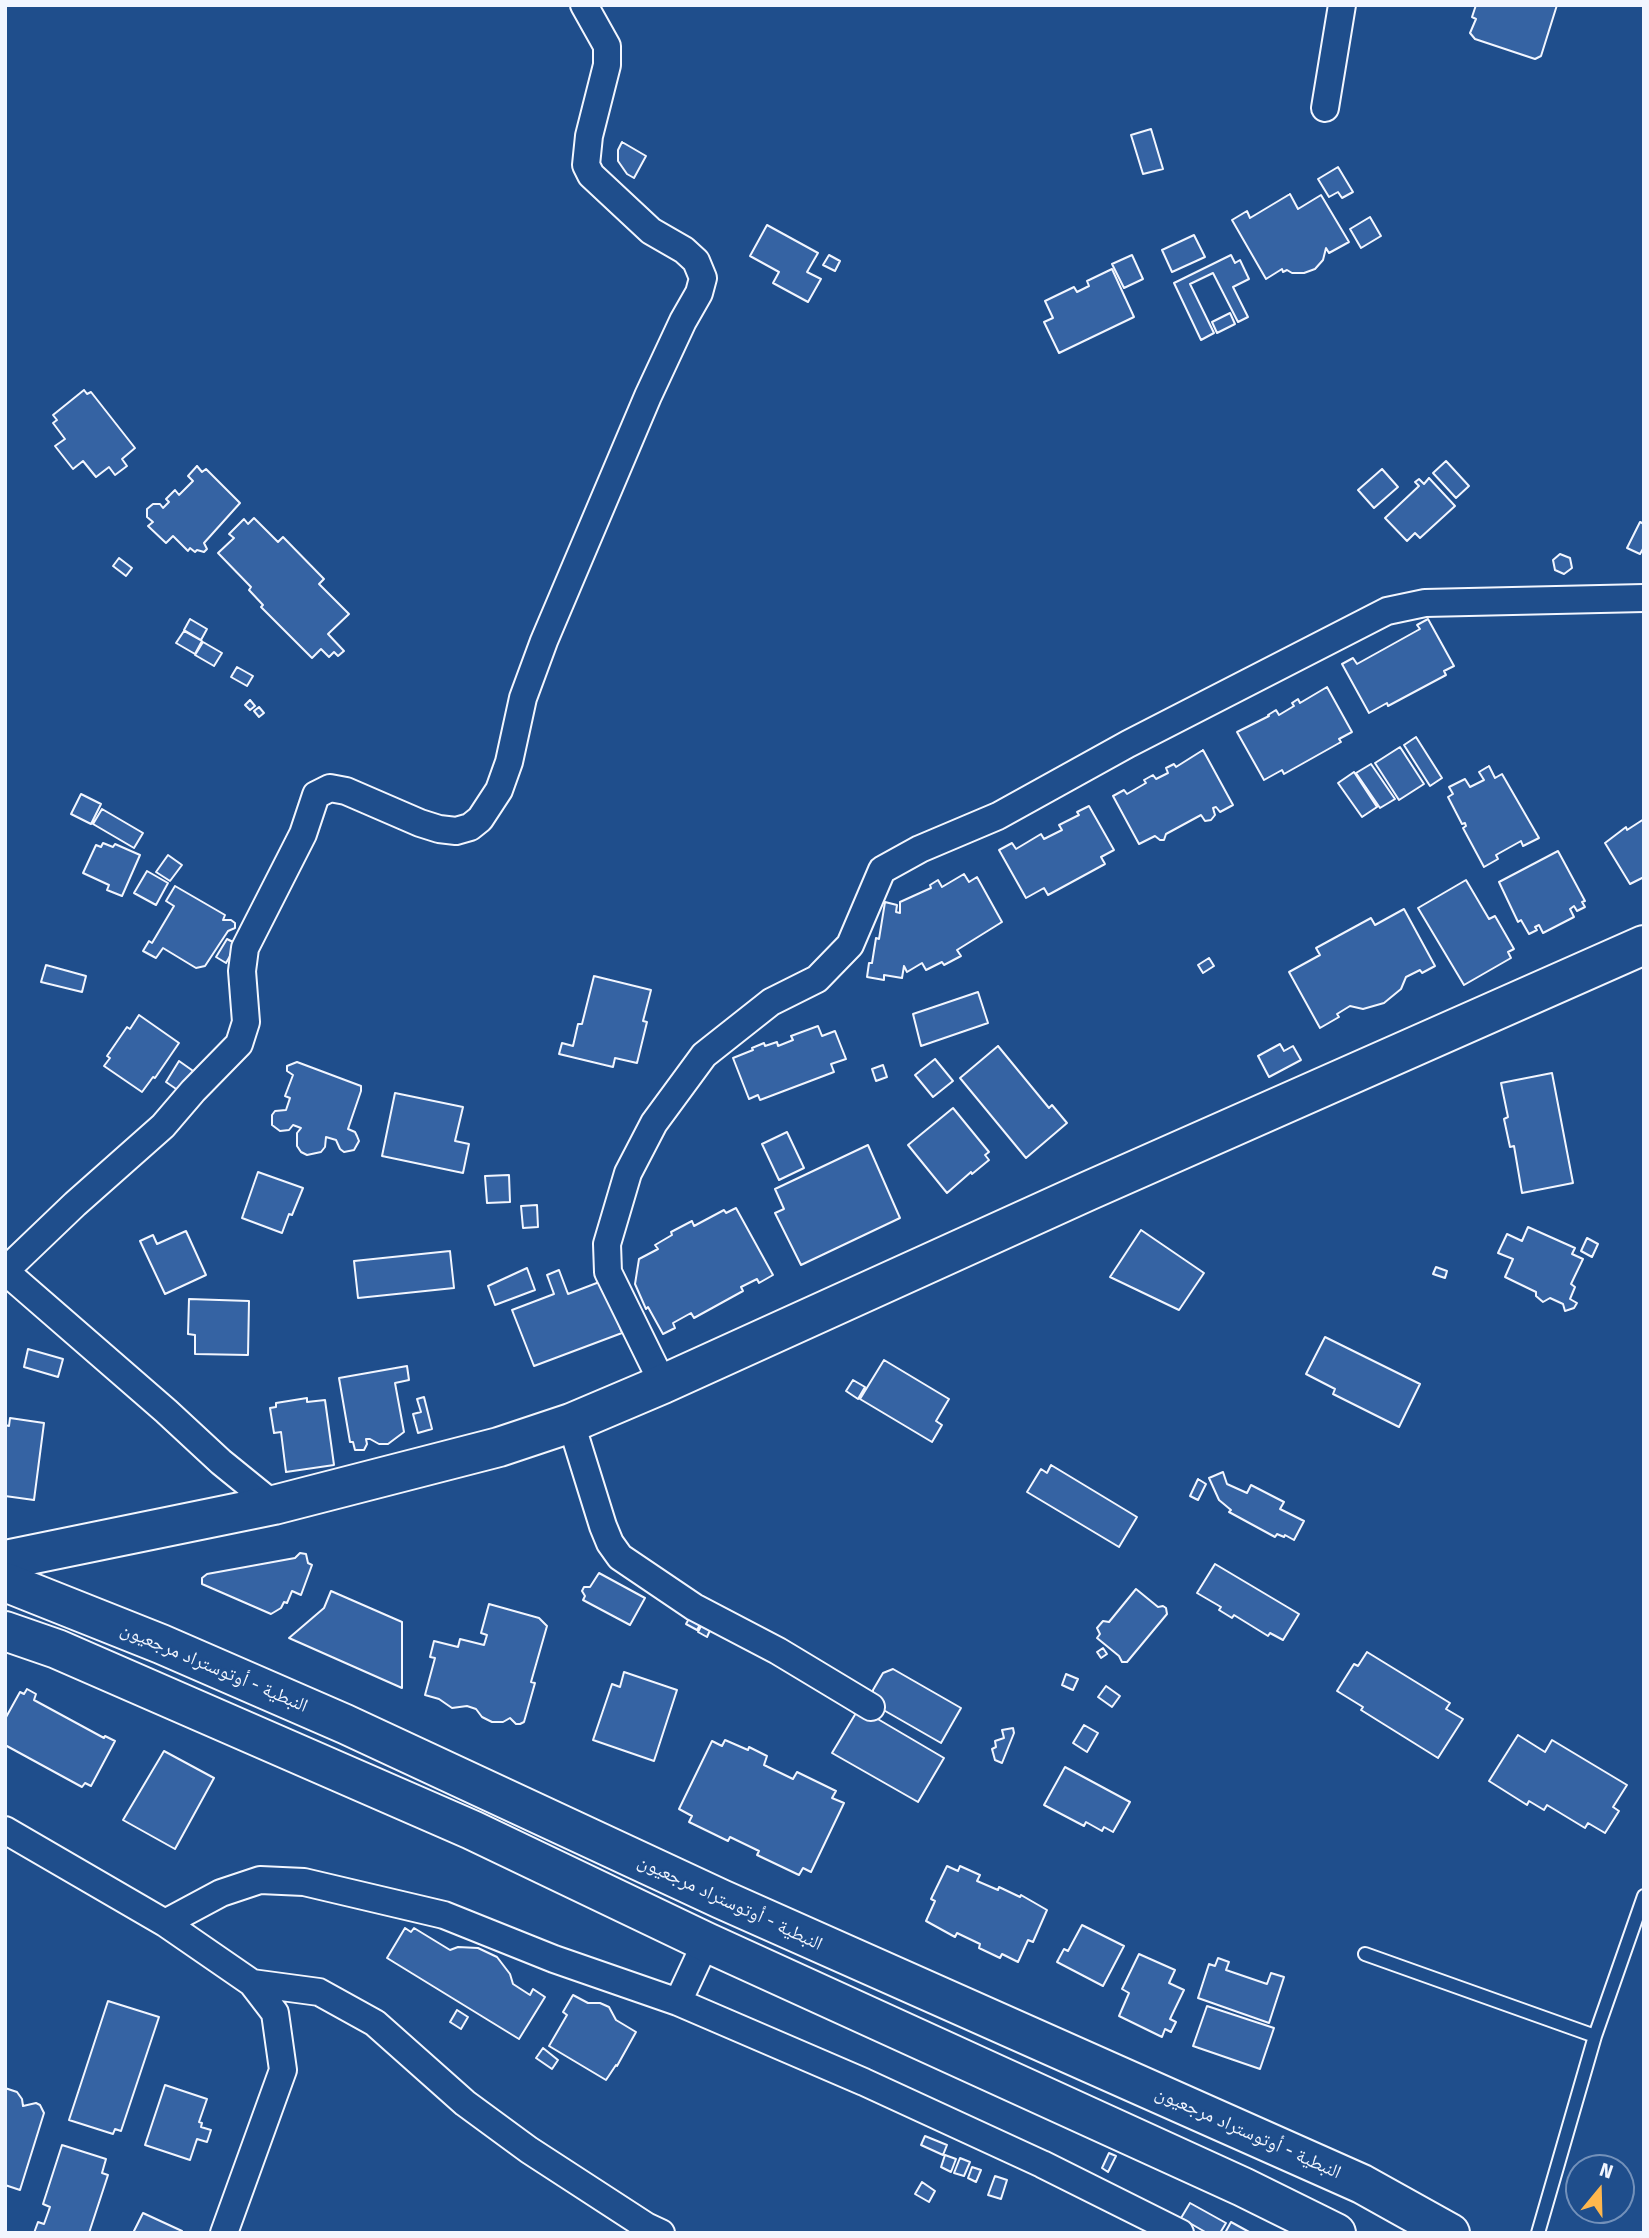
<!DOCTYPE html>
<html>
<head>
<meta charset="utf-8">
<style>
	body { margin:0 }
	#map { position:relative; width:1649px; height:2238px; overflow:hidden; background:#1f4e8c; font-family:"Fira Sans",sans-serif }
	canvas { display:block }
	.frame { position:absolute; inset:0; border:7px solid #f2f6ff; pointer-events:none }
	.north { position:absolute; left:1565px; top:2154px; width:70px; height:70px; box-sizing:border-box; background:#1f4e8c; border:2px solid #7391ba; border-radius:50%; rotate:19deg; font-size:19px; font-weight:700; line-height:28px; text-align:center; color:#f2f6ff }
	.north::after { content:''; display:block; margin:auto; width:24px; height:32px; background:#ffb74d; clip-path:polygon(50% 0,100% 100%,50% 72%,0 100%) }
</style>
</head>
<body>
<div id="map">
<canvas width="1649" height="2238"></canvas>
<div class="frame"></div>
<div class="north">N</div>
</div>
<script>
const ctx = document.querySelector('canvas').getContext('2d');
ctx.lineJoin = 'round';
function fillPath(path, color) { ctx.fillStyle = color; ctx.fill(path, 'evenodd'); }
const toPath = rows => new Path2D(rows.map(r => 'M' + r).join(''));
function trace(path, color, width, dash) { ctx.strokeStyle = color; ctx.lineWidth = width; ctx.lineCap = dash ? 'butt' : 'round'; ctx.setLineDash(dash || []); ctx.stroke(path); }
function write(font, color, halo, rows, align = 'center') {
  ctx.font = font + ' "Fira Sans","Noto Naskh Arabic",sans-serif'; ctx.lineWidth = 5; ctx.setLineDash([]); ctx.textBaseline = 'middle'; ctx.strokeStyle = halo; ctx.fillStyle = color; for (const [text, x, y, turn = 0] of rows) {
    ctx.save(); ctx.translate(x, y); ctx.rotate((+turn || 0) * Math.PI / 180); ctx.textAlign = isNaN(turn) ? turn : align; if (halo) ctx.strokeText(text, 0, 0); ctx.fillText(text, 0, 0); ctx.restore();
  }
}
const building = toPath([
	[1476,5,1557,5,1541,56,1535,59,1475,39,1470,33,1476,19,1472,17,1476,5],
	[1151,129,1163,169,1143,174,1131,135,1151,129],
	[622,142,646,156,634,178,627,174,618,161,618,150,622,142],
	[1338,167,1353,192,1342,198,1338,192,1329,197,1318,179,1338,167],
	[1290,194,1298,209,1321,195,1349,242,1329,253,1326,248,1323,260,1315,269,1304,273,1292,273,1287,270,1283,272,1282,269,1266,279,1232,220,1247,211,1250,218,1290,194],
	[1370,217,1381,236,1361,248,1350,229,1370,217],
	[767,225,818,253,807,272,821,279,808,302,773,283,779,272,750,256,767,225],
	[1194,235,1205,257,1172,272,1162,250,1194,235],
	[829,255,840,261,835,271,823,265,829,255],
	[1132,255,1143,279,1124,288,1112,264,1132,255],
	[1231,255,1235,263,1240,260,1249,279,1233,287,1248,317,1238,322,1213,273,1190,284,1214,333,1201,340,1174,283,1231,255],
	[1112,269,1134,317,1059,353,1044,322,1053,318,1045,301,1074,287,1077,292,1089,286,1087,281,1112,269],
	[1230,313,1235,324,1217,333,1212,322,1230,313],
	[84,390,87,394,91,392,135,448,122,459,127,466,115,475,109,467,96,477,83,461,73,469,55,446,65,439,53,423,57,420,53,415,84,390],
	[1446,461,1469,486,1456,498,1433,473,1446,461],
	[197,466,202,472,206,469,240,503,204,543,207,549,204,552,197,550,195,552,190,548,188,551,173,536,166,543,148,526,153,522,147,517,147,509,153,504,160,504,163,508,169,502,166,499,175,490,179,495,193,481,188,476,197,466],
	[1382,469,1398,487,1374,508,1358,490,1382,469],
	[1429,478,1455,506,1420,538,1415,533,1407,541,1385,518,1419,486,1415,482,1419,479,1424,484,1429,478],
	[254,518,278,542,283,537,324,579,319,584,349,614,328,634,344,651,338,656,334,652,329,657,321,649,312,658,261,607,263,605,249,590,251,587,218,553,234,538,229,534,244,519,248,524,254,518],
	[1640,522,1644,524,1644,547,1640,554,1627,548,1640,522],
	[1560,554,1570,558,1572,568,1564,574,1555,570,1553,560,1560,554],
	[119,558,132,568,126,576,113,566,119,558],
	[190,619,207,629,201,640,184,630,190,619],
	[1428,619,1454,666,1444,671,1446,675,1388,706,1387,703,1369,713,1342,664,1353,658,1357,664,1420,629,1417,625,1428,619],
	[184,631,202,641,195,654,176,643,184,631],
	[203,642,222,653,214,666,195,655,203,642],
	[237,667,253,676,247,686,231,677,237,667],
	[1327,687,1352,732,1339,739,1341,742,1284,774,1282,770,1264,780,1237,732,1269,716,1268,715,1276,710,1279,715,1294,706,1292,703,1298,699,1300,703,1327,687],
	[250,700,255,706,250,710,245,705,250,700],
	[259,707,264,713,259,717,254,711,259,707],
	[1416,737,1442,778,1430,786,1404,745,1416,737],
	[1400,747,1424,784,1399,800,1375,763,1400,747],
	[1203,750,1233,805,1220,812,1216,807,1213,808,1215,815,1211,820,1205,821,1201,815,1166,834,1164,840,1160,840,1155,836,1139,844,1113,796,1124,790,1127,794,1146,783,1144,780,1153,775,1156,779,1168,773,1166,768,1174,764,1176,767,1203,750],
	[1371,764,1395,799,1380,808,1356,773,1371,764],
	[1489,766,1495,778,1502,774,1539,838,1523,846,1521,841,1496,855,1498,859,1484,867,1463,828,1466,826,1465,823,1462,824,1448,797,1453,794,1449,787,1465,779,1470,787,1484,780,1479,772,1489,766],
	[1354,772,1377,807,1362,817,1338,783,1354,772],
	[81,794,101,804,91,824,71,814,81,794],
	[1089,806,1114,850,1101,857,1105,864,1048,895,1044,888,1026,898,999,850,1012,843,1016,849,1041,834,1044,839,1062,830,1059,825,1079,815,1077,812,1089,806],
	[102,809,143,833,134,848,93,824,102,809],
	[1644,819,1644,877,1630,884,1605,843,1626,827,1627,830,1644,819],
	[103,843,113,847,115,844,140,855,122,896,107,890,109,885,83,873,96,845,101,847,103,843],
	[1558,851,1585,901,1582,902,1585,907,1577,911,1574,906,1570,909,1574,917,1543,933,1539,925,1535,927,1537,930,1529,934,1521,920,1518,922,1499,882,1558,851],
	[168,855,182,865,170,881,156,872,168,855],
	[147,871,168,883,156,905,134,893,147,871],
	[964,874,969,882,977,877,1002,922,957,950,961,956,944,965,942,962,926,970,922,963,907,972,904,966,902,978,884,975,884,980,867,977,869,963,872,963,876,938,879,939,885,902,897,905,896,912,900,913,900,902,931,888,930,885,938,880,942,887,964,874],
	[1466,880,1489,919,1495,916,1514,949,1508,952,1511,958,1464,985,1418,908,1466,880],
	[175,886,225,915,223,920,231,920,235,923,235,928,228,931,205,966,196,968,163,948,156,958,143,951,149,941,152,943,174,906,166,901,175,886],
	[1404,909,1435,966,1422,973,1420,970,1406,977,1401,989,1384,1003,1363,1009,1350,1006,1337,1014,1339,1017,1320,1028,1289,972,1320,955,1316,948,1371,918,1375,925,1404,909],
	[227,939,237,944,226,963,216,957,227,939],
	[1209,958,1214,966,1203,973,1198,965,1209,958],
	[46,965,86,976,82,992,41,982,46,965],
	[594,976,651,990,643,1021,647,1022,637,1063,615,1058,613,1067,559,1054,562,1043,573,1046,578,1024,582,1024,594,976],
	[978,992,988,1023,921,1046,913,1014,978,992],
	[1644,1001,1644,1196,1643,1196,1644,1001],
	[139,1015,179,1043,155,1078,153,1077,142,1092,104,1066,110,1058,107,1056,127,1027,130,1029,139,1015],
	[818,1026,822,1036,835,1031,846,1059,831,1064,834,1072,760,1100,758,1095,749,1099,733,1058,753,1050,752,1048,764,1043,765,1046,777,1042,778,1046,793,1040,791,1036,818,1026],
	[1280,1044,1284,1051,1293,1046,1301,1060,1269,1077,1258,1056,1280,1044],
	[998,1046,1049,1108,1052,1105,1067,1123,1026,1158,960,1078,998,1046],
	[935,1059,953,1081,933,1097,915,1075,935,1059],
	[179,1061,196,1073,182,1093,166,1082,179,1061],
	[297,1062,361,1086,361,1091,348,1129,355,1132,357,1136,359,1141,354,1150,344,1152,340,1149,336,1140,326,1137,325,1147,321,1152,307,1155,301,1152,297,1146,297,1133,301,1128,293,1125,289,1130,280,1131,272,1125,272,1115,275,1111,286,1110,290,1098,285,1096,293,1075,287,1071,287,1066,297,1062],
	[883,1065,887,1077,876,1081,872,1069,883,1065],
	[1552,1073,1573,1183,1522,1193,1514,1146,1510,1147,1504,1119,1508,1117,1501,1083,1552,1073],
	[395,1093,463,1107,455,1141,469,1144,463,1173,382,1156,395,1093],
	[953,1108,989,1152,985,1155,989,1160,972,1174,971,1172,947,1193,908,1145,953,1108],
	[787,1132,804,1168,779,1180,762,1144,787,1132],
	[868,1145,900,1218,801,1265,775,1213,784,1209,775,1189,868,1145],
	[258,1172,303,1188,292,1215,289,1214,282,1233,242,1218,258,1172],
	[509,1175,510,1202,487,1203,485,1176,509,1175],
	[537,1205,538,1227,523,1228,521,1206,537,1205],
	[736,1208,773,1275,759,1283,757,1279,741,1287,743,1291,694,1318,691,1313,673,1323,675,1328,663,1334,648,1307,646,1309,635,1284,639,1259,658,1249,655,1245,672,1235,671,1232,692,1221,694,1226,724,1210,726,1213,736,1208],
	[1528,1227,1575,1248,1572,1254,1583,1259,1571,1284,1575,1287,1570,1299,1577,1303,1574,1308,1565,1311,1563,1304,1550,1298,1543,1302,1536,1296,1536,1292,1505,1277,1513,1259,1498,1253,1507,1234,1522,1241,1528,1227],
	[1141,1230,1204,1273,1179,1310,1110,1277,1141,1230],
	[186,1231,206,1275,165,1294,140,1241,153,1235,157,1244,186,1231],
	[1587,1238,1598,1244,1592,1257,1581,1251,1587,1238],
	[450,1251,454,1288,358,1298,354,1261,450,1251],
	[1436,1267,1447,1271,1445,1278,1433,1274,1436,1267],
	[527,1268,535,1290,495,1305,488,1286,527,1268],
	[559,1270,568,1294,602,1281,622,1333,534,1366,512,1310,554,1294,547,1275,559,1270],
	[189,1299,249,1301,248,1355,195,1354,195,1335,188,1334,189,1299],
	[1325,1337,1420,1384,1399,1427,1333,1394,1335,1389,1306,1374,1325,1337],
	[28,1349,63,1359,58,1377,24,1367,28,1349],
	[884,1360,949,1399,936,1421,942,1425,932,1442,860,1399,884,1360],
	[407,1366,409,1380,395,1383,404,1432,388,1444,379,1444,370,1439,366,1439,367,1444,364,1450,355,1450,353,1442,350,1442,339,1378,407,1366],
	[853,1380,865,1387,858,1399,846,1391,853,1380],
	[424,1397,432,1429,418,1433,413,1414,421,1412,417,1399,424,1397],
	[307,1398,307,1402,325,1400,334,1465,286,1472,281,1432,274,1433,270,1408,276,1407,276,1403,307,1398],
	[10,1418,44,1423,34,1500,5,1496,5,1425,9,1426,10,1418],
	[1051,1465,1137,1517,1119,1547,1027,1492,1041,1469,1047,1473,1051,1465],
	[1223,1472,1227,1484,1247,1493,1251,1485,1284,1502,1280,1509,1304,1521,1294,1540,1285,1535,1284,1537,1277,1534,1275,1537,1229,1512,1231,1510,1219,1500,1209,1478,1223,1472],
	[1198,1479,1206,1484,1198,1500,1190,1496,1198,1479],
	[300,1553,306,1554,308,1563,312,1565,301,1595,292,1591,287,1603,284,1602,281,1608,271,1614,202,1584,202,1578,207,1574,295,1558,300,1553],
	[1215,1564,1299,1614,1283,1640,1270,1633,1268,1636,1234,1615,1232,1618,1219,1610,1221,1607,1197,1593,1215,1564],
	[599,1573,645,1598,630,1625,583,1600,585,1596,582,1591,584,1587,590,1587,599,1573],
	[1136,1589,1158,1607,1163,1606,1166,1608,1167,1614,1127,1662,1122,1662,1119,1656,1097,1638,1100,1634,1097,1628,1103,1621,1109,1622,1136,1589],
	[331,1591,402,1622,402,1688,289,1638,324,1608,331,1591],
	[489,1604,539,1618,547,1626,531,1682,535,1683,524,1722,520,1724,516,1724,510,1718,503,1722,492,1722,482,1717,476,1709,467,1706,452,1708,439,1699,425,1695,435,1658,430,1657,434,1641,458,1647,460,1639,484,1645,487,1635,481,1633,489,1604],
	[691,1615,702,1621,697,1630,686,1624,691,1615],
	[702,1624,711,1628,707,1637,698,1632,702,1624],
	[1103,1648,1107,1654,1101,1658,1097,1652,1103,1648],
	[1367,1652,1450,1703,1446,1709,1463,1719,1438,1758,1361,1710,1363,1707,1337,1691,1354,1664,1358,1666,1367,1652],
	[893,1669,961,1708,941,1743,873,1704,873,1690,883,1673,893,1669],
	[624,1672,677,1690,654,1761,593,1740,612,1684,620,1687,624,1672],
	[1066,1674,1078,1679,1073,1690,1062,1685,1066,1674],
	[1106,1686,1120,1696,1112,1707,1098,1697,1106,1686],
	[27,1689,36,1694,34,1700,104,1738,105,1736,115,1741,91,1786,85,1783,82,1787,5,1745,5,1719,20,1692,24,1694,27,1689],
	[859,1708,944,1758,918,1802,832,1753,859,1708],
	[1084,1725,1098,1733,1087,1752,1073,1743,1084,1725],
	[1013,1728,1014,1733,1002,1763,995,1760,992,1749,996,1747,995,1741,1004,1738,1002,1730,1013,1728],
	[1518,1735,1545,1752,1552,1740,1627,1785,1613,1807,1619,1811,1605,1833,1588,1823,1585,1828,1547,1805,1544,1810,1529,1801,1527,1805,1489,1781,1518,1735],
	[725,1740,748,1750,749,1747,767,1756,764,1765,793,1779,797,1772,836,1791,832,1798,844,1803,811,1872,803,1868,799,1875,757,1855,759,1851,730,1837,728,1841,689,1822,692,1816,679,1809,712,1741,722,1746,725,1740],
	[164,1751,214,1778,175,1849,123,1820,164,1751],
	[1065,1767,1130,1802,1113,1832,1104,1827,1102,1831,1086,1822,1084,1826,1044,1805,1065,1767],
	[947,1866,958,1871,960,1866,980,1875,977,1881,998,1890,999,1887,1020,1897,1021,1895,1047,1910,1033,1942,1028,1940,1018,1962,1002,1954,1000,1958,979,1948,980,1944,957,1933,955,1937,926,1921,935,1901,931,1899,947,1866],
	[1082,1925,1124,1946,1103,1986,1057,1962,1064,1949,1068,1951,1082,1925],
	[405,1928,411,1932,414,1928,450,1950,458,1947,478,1948,497,1957,510,1974,513,1984,530,1995,533,1989,545,1997,519,2039,387,1958,405,1928],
	[1139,1954,1175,1970,1169,1983,1184,1990,1170,2019,1176,2022,1171,2032,1165,2029,1162,2037,1119,2016,1129,1993,1122,1989,1139,1954],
	[1218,1958,1229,1962,1226,1970,1267,1984,1271,1973,1284,1977,1269,2023,1198,1998,1209,1964,1215,1966,1218,1958],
	[573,1995,588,2003,600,2003,609,2007,616,2020,636,2032,617,2066,616,2065,606,2080,549,2046,567,2015,563,2012,573,1995],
	[108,2001,159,2017,121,2131,115,2129,113,2134,69,2120,108,2001],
	[1207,2006,1274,2028,1260,2069,1193,2046,1207,2006],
	[457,2010,468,2017,461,2029,450,2022,457,2010],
	[543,2048,558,2060,552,2069,536,2058,543,2048],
	[165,2085,207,2099,199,2122,202,2123,201,2127,211,2130,207,2142,197,2139,190,2160,145,2145,165,2085],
	[5,2088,17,2092,22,2099,23,2106,36,2103,40,2105,44,2113,20,2190,5,2185,5,2088],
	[925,2136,947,2145,943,2155,921,2145,925,2136],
	[62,2145,106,2159,102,2173,108,2175,89,2233,34,2233,38,2222,44,2224,50,2207,43,2204,62,2145],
	[1109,2153,1116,2156,1108,2172,1102,2168,1109,2153],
	[945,2155,956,2159,951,2172,941,2167,945,2155],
	[960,2158,970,2162,964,2176,954,2173,960,2158],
	[972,2167,981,2170,976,2182,968,2178,972,2167],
	[995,2176,1007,2180,1001,2199,988,2195,995,2176],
	[922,2182,935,2191,929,2202,915,2194,922,2182],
	[1190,2203,1226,2223,1220,2233,1207,2233,1181,2218,1190,2203],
	[143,2213,182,2231,181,2233,133,2233,143,2213],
	[1231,2222,1251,2233,1225,2233,1231,2222]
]);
const service = toPath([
	[1365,1954,1595,2036],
	[1538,2233,1595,2036,1644,1896]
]);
const minor = toPath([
	[1325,108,1342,5],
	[5,1271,75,1204,163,1126,193,1091,239,1044,246,1022,242,971,245,948,303,834,316,795,330,788,346,791,420,823,439,829,456,831,470,827,480,819,499,790,509,762,523,698,544,641,648,396,683,321,699,293,703,278,696,261,684,250,651,231,591,175,586,165,589,136,607,65,607,46,584,5],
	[5,1271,166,1411,221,1462,274,1505],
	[663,1384,608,1272,607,1244,628,1173,654,1123,704,1055,771,1002,817,979,850,945,882,870,920,849,998,816,1128,744,1387,611,1425,603,1644,598],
	[571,1423,603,1526,610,1543,620,1557,694,1607,778,1651,871,1707],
	[5,1830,165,1923,252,1983,275,2013,283,2070,224,2233],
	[165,1923,221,1893,260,1880,304,1882,444,1915,554,1959,678,2002,864,2082,1042,2164,1180,2233],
	[252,1983,319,1992,375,2023,465,2103,529,2150,646,2226,661,2233],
	[678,2002,706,1942]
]);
const primary = toPath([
	[5,1560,274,1505,499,1447,571,1423,663,1384,1088,1191,1644,945]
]);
const trunk = toPath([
	[5,1582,161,1644,345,1724,721,1899,1362,2184,1450,2233],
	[5,1631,57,1649,472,1830,706,1942,1243,2187,1336,2233]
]);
const streetNames = [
	["النبطية - أوتوستراد مرجعيون",214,1668,23],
	["النبطية - أوتوستراد مرجعيون",730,1903,25],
	["النبطية - أوتوستراد مرجعيون",1248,2133,24]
];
fillPath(building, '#3563a3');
trace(building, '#f2f6ff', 2);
trace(service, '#f2f6ff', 16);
trace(minor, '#f2f6ff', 30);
trace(primary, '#f2f6ff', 42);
trace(trunk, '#f2f6ff', 42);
trace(service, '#1f4e8c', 12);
trace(minor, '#1f4e8c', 26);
trace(primary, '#1f4e8c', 38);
trace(trunk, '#1f4e8c', 38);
write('19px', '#f2f6ff', '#1f4e8c', streetNames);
</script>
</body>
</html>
